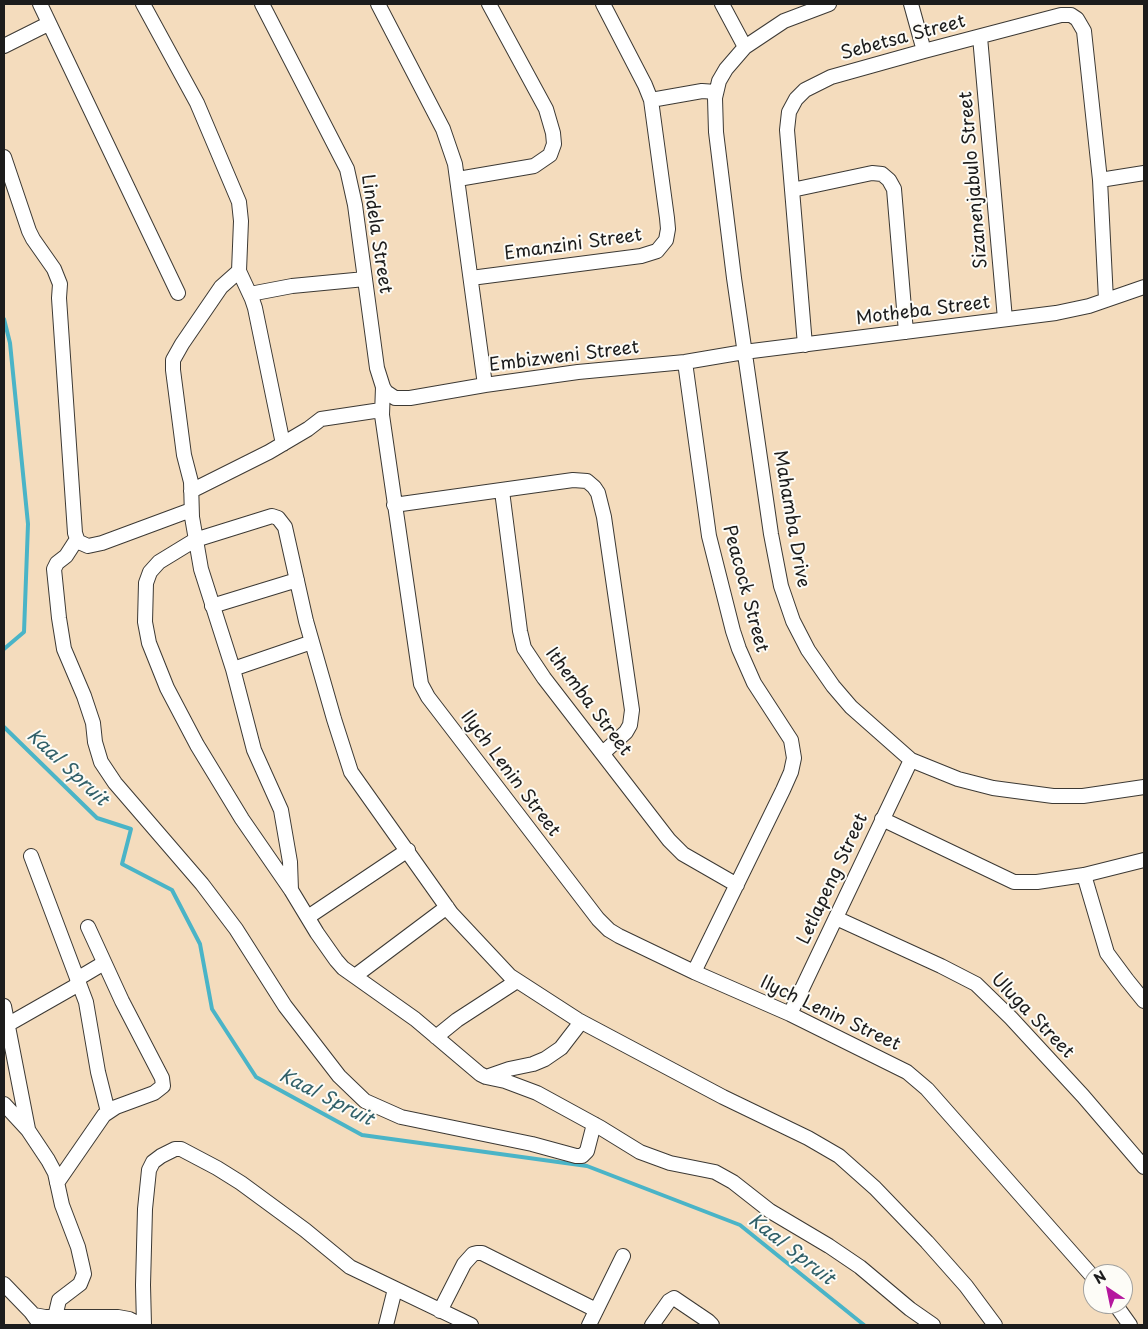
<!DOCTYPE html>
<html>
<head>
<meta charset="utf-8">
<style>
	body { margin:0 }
	#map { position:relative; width:1148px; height:1329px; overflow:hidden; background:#f4dcbd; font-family:"Playpen Sans",sans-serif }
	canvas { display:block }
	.frame { position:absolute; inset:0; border:5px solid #1c1c1c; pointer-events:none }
	.north { position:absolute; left:1083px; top:1264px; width:50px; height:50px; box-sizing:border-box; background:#fdfcf7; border:1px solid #a3a29f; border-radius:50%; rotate:326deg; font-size:14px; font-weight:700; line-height:20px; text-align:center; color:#1c1c1c }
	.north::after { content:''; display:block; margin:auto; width:18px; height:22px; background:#b5179e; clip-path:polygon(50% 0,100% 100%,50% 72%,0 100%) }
</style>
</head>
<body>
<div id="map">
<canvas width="1148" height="1329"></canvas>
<div class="frame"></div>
<div class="north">N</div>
</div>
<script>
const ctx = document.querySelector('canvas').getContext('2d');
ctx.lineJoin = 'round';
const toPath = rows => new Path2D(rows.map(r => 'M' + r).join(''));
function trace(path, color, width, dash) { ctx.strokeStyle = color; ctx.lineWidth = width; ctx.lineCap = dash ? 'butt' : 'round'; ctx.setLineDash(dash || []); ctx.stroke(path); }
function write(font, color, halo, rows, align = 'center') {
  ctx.font = font + ' "Playpen Sans",sans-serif'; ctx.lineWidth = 4; ctx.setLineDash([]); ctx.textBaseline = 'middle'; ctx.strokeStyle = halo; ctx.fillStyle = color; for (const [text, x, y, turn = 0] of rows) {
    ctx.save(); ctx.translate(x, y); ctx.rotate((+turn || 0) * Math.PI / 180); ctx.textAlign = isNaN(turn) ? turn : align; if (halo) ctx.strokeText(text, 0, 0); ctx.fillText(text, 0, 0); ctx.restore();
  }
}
const stream = toPath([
	[4,319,10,343,28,524,24,632,4,649],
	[4,727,97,818,131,829,122,864,172,890,200,944,212,1009,256,1077,362,1135,587,1166,740,1225,864,1325]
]);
const minor = toPath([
	[40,4,178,293],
	[143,4,197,103,239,202,241,221,239,271,252,299,255,308,283,444],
	[262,4,347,169,355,205,377,368,383,387,386,392,395,398,410,398,485,385,578,372,685,362,744,352,1056,313,1089,306,1144,287],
	[378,4,443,129,455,164,485,385],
	[722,4,745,47],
	[829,4,784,21,745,47,726,69,719,81,715,98,716,132,734,278,771,534,781,586,793,621,808,650,833,686,851,707,911,760,958,779,993,788,1053,796,1083,796,1144,787],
	[911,4,924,51],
	[980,37,1005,319],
	[4,46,48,24],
	[651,100,702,91,716,92],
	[4,157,29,231,33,239,54,269,60,284,59,298,75,533,77,539,79,542,88,546,102,543,191,510],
	[458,179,534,166,550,155,554,144,553,133,546,109,489,4],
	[1100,180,1144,173],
	[792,190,872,173,882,174,889,180,894,189,906,332],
	[239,271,221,287,182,344,173,360,173,370,184,455,191,482,192,517,201,569,233,669,254,750,281,810,290,862,291,890,317,933,336,960,343,968,415,1019,480,1074,486,1077,505,1081,537,1093,601,1128,640,1152,670,1163,715,1172,733,1182,770,1211,829,1246,860,1267,910,1309,933,1325],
	[471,278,641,256,657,251,666,240,668,229,667,218,651,100,645,85,603,4],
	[250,294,292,286,365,279],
	[805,345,787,130,789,112,796,99,805,90,831,77,924,51,1061,15,1071,15,1077,19,1084,31,1100,180,1106,300],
	[685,362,709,536,733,631,739,649,754,683,791,740,794,758,791,772,783,790,694,972],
	[383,387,382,415,421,684,428,697,598,919,609,930,619,936,694,972,790,1014,907,1072,927,1089,1093,1277],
	[191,491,269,452,308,429,321,419,381,410],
	[502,491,520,631,524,648,544,678,669,840,683,854,737,885],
	[394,505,573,480,587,481,594,487,598,493,604,517,632,710,630,725,626,732,603,753],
	[77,539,66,556,57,563,54,569,59,618,64,649,84,696,93,723,95,742,101,762,115,783,202,884,236,929,285,1006,339,1076,365,1101,401,1117,532,1144,576,1156,582,1156,587,1151,594,1124],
	[212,606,297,580],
	[233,669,312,642],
	[882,819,1014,882,1037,882,1084,875,1144,860],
	[31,856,86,1002,98,1072,108,1112],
	[1084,875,1107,953,1127,980,1144,1001],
	[291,890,242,819,197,745,167,688,149,643,145,622,146,583,150,572,159,562,195,540,272,516,278,518,285,527,306,621,334,719,351,772,451,913,510,976,578,1020,723,1097,808,1138,839,1156,875,1188,927,1242,966,1286,995,1325],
	[308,917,408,850],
	[836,918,941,966,976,984,1011,1018,1083,1096,1144,1167],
	[355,976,447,907],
	[77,979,104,963],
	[4,1006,28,1129],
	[790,1014,911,760],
	[7,1025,79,984],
	[436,1037,457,1020,517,981],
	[486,1077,509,1069,533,1064,545,1059,561,1048,581,1022],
	[4,1104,28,1130,48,1160,55,1173,62,1205,78,1247,83,1269,84,1274,80,1284,59,1300,55,1317],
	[57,1183,104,1115,116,1107,154,1093,163,1086,162,1078,122,1001,88,927],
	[4,1284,31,1312,39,1323],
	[1115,1304,1130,1325],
	[440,1311,464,1264,473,1254,477,1253,482,1253,596,1310],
	[34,1315,45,1317,118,1317,129,1319,141,1325],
	[144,1325,143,1285,145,1209,149,1170,153,1162,161,1156,175,1149,181,1149,217,1168,241,1183,305,1230,350,1267,471,1325],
	[386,1325,395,1289],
	[589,1325,623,1256],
	[652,1325,669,1301,674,1298,708,1321,712,1325]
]);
const streetNames = [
	["Sebetsa Street",903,38,-15],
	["Sizanenjabulo Street",974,180,-95],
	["Lindela Street",376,234,81],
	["Emanzini Street",573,245,-8],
	["Motheba Street",923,311,-7],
	["Embizweni Street",564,357,-7],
	["Mahamba Drive",791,519,80],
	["Peacock Street",745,589,75],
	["Ithemba Street",588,702,53],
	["Ilych Lenin Street",510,774,53],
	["Letlapeng Street",833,879,-65],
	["Ilych Lenin Street",830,1014,25],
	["Uluga Street",1032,1016,46]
];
const waterNames = [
	["Kaal Spruit",67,768,43],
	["Kaal Spruit",326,1098,27],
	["Kaal Spruit",791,1250,38]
];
trace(stream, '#4ab4c7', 4);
trace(minor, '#3c3934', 16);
trace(minor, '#fff', 14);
write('18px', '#1c1c1c', '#fdfcf7', streetNames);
write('italic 19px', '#316069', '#fdfcf7', waterNames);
</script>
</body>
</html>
